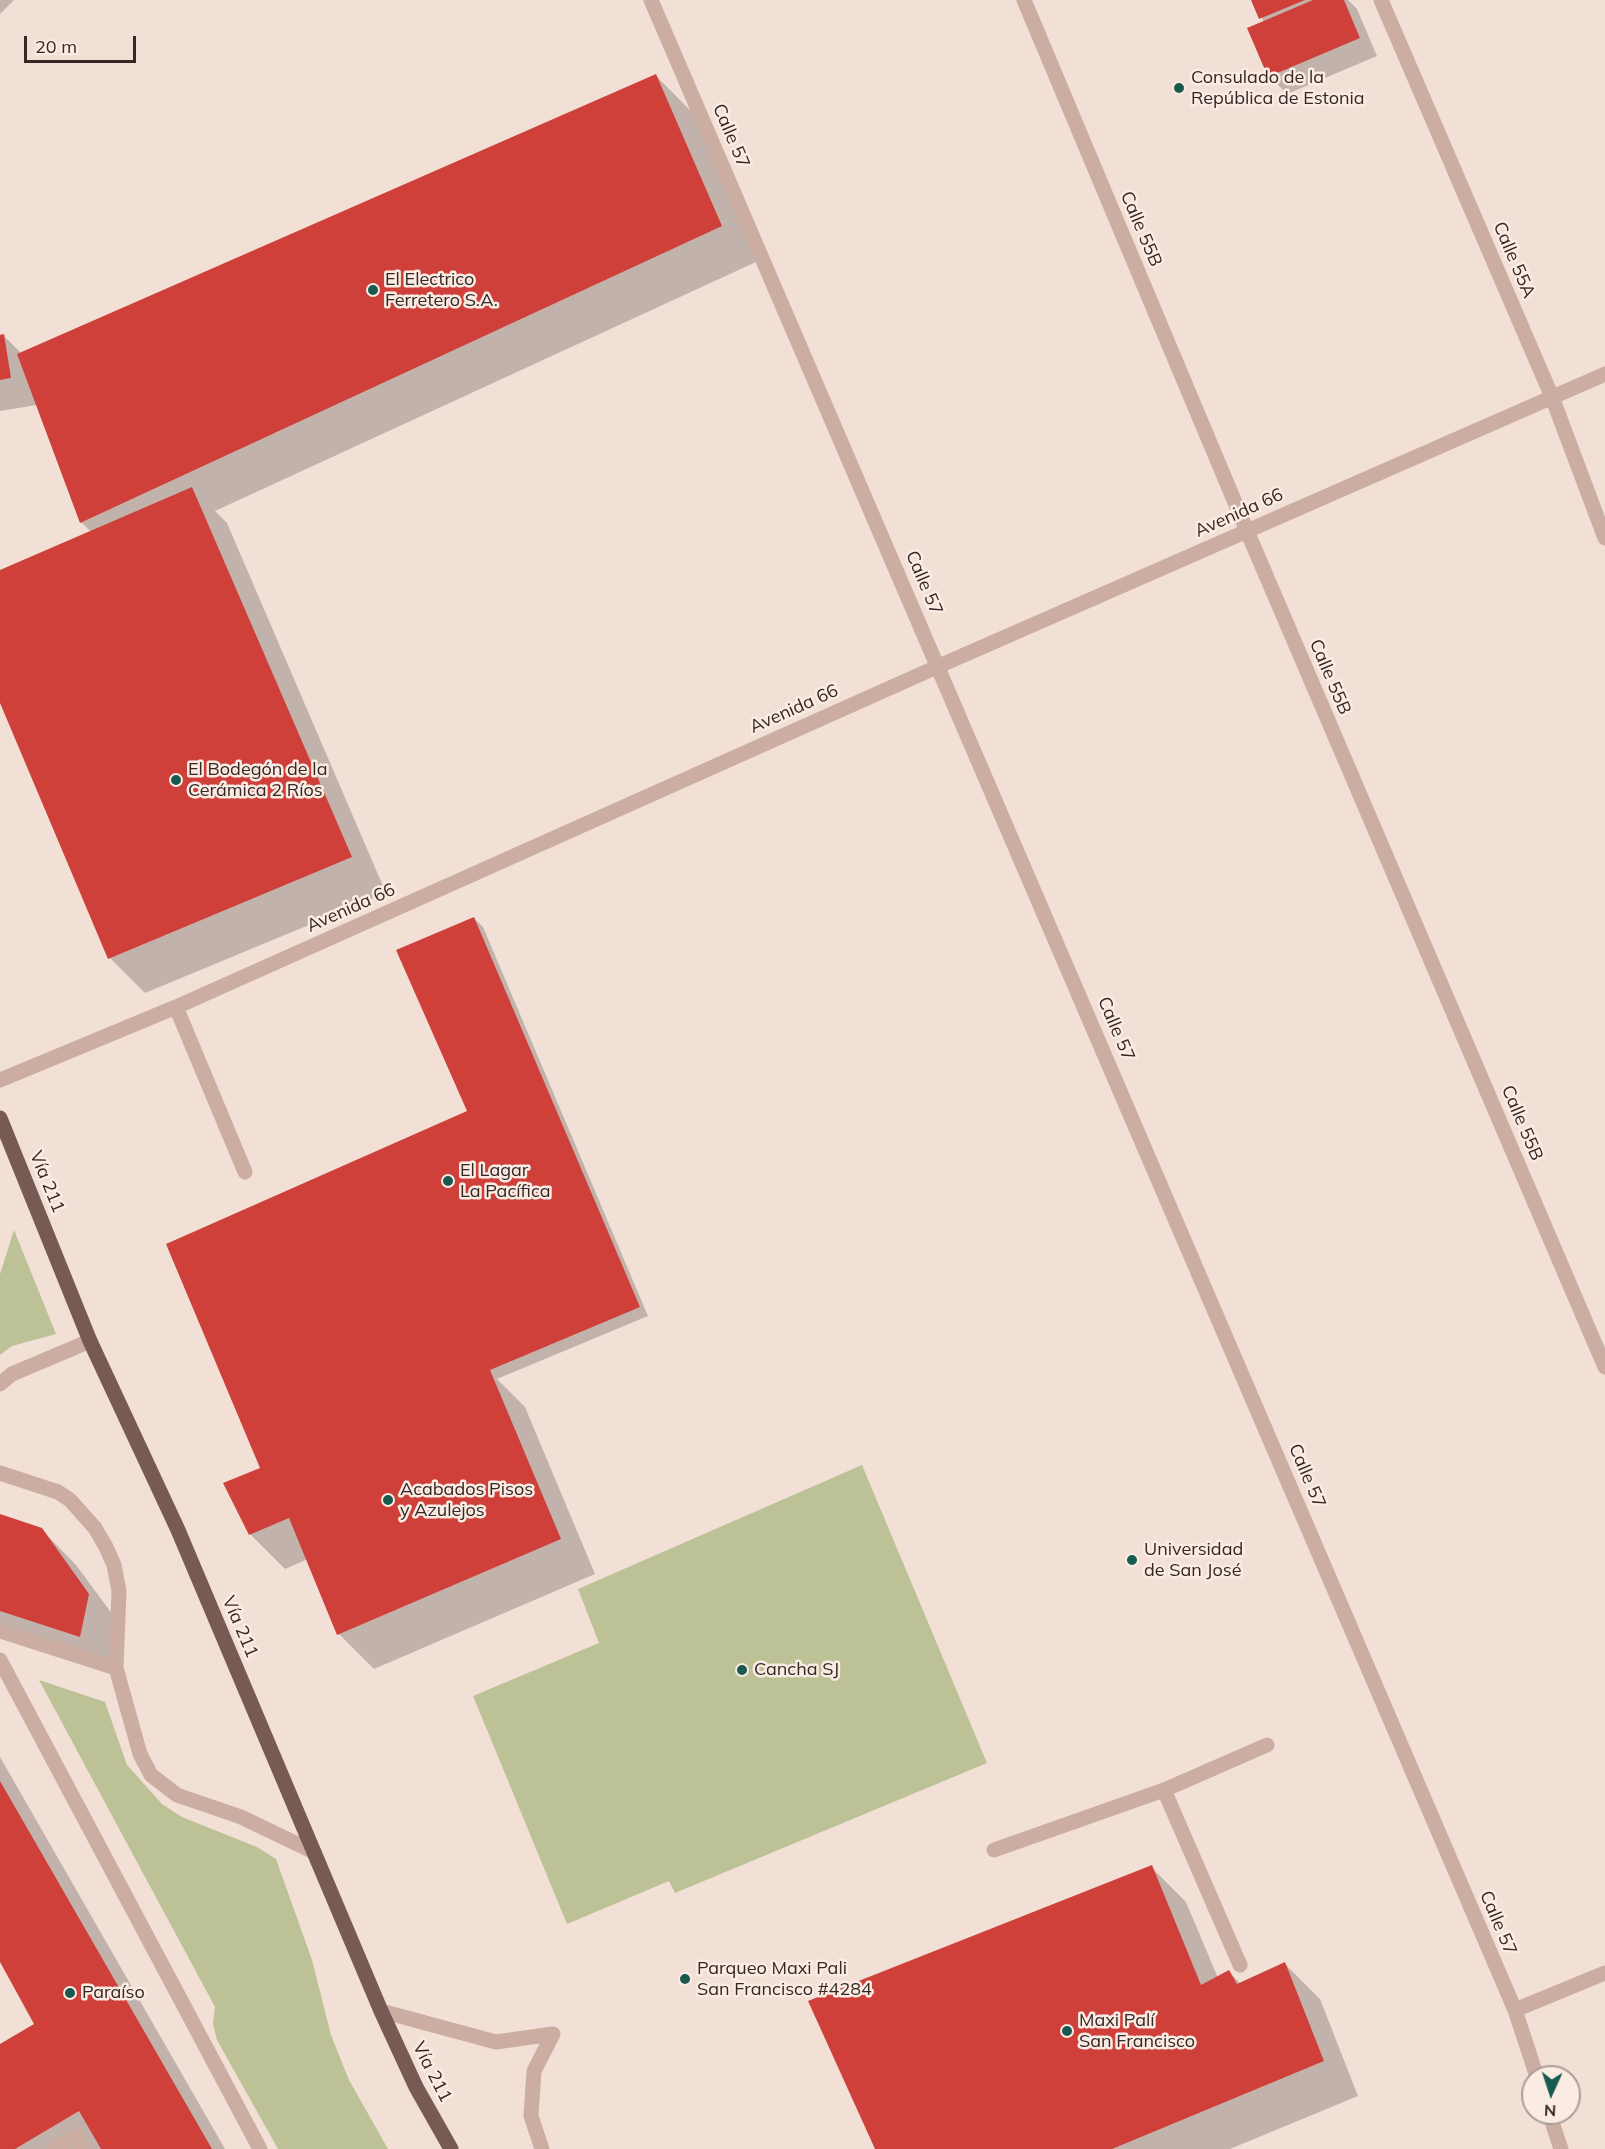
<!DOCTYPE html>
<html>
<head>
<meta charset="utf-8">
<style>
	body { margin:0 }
	#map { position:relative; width:1605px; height:2149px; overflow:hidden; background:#f2e0d7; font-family:Mulish,sans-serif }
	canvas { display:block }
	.north { position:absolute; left:1521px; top:2065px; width:60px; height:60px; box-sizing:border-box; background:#faebe3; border:2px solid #ab9d97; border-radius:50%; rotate:183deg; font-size:16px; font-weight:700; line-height:24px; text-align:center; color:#352725 }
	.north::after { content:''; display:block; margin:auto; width:21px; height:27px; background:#185950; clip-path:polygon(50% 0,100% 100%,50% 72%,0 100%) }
	.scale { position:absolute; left:24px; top:36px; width:112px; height:27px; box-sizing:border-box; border:3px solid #352725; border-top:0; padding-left:8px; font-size:18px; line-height:21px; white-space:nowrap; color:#352725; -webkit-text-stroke:4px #faebe3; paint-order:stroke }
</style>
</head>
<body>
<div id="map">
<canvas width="1605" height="2149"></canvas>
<div class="north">N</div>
<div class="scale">20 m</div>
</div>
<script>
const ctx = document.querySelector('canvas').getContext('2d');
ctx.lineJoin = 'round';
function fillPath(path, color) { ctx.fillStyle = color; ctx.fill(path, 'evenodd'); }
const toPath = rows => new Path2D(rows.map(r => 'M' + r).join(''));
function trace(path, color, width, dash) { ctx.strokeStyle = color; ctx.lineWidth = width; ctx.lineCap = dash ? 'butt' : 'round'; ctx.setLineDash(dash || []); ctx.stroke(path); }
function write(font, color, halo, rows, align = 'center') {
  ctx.font = font + ' Mulish,sans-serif'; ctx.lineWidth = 5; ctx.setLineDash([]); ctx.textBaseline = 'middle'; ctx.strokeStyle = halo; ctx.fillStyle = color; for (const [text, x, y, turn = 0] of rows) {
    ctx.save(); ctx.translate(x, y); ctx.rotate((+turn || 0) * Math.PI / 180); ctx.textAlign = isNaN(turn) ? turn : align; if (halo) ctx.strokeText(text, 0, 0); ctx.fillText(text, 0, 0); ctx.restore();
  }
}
const green = toPath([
	[14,1230,56,1334,12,1346,0,1355,0,1274],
	[862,1465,987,1763,675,1893,669,1881,567,1924,473,1696,599,1643,578,1589],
	[39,1680,105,1702,127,1765,162,1804,182,1817,257,1847,276,1859,312,1960,331,2035,349,2080,388,2149,278,2149,217,2040,213,2024,215,2007]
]);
const shadow = toPath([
	[0,0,14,0,0,14],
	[1251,0,1348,0,1357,9,1377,56,1287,94,1269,76,1264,22],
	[656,76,691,111,756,262,215,511,227,523,386,893,145,993,110,958,0,699,0,572,91,532,81,522,37,405,0,411,0,337,4,336,21,353],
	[474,918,483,927,648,1316,497,1379,525,1407,595,1574,374,1669,339,1634,308,1559,285,1569,250,1534,263,1468,469,1112],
	[0,1516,41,1529,76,1565,124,1630,114,1671,0,1633],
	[0,1757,225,2149,0,2149,0,2046,36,2025,0,1959],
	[1151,1867,1186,1902,1218,1978,1229,1972,1241,1984,1285,1964,1320,1999,1358,2096,1230,2149,876,2149]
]);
const building = toPath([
	[1251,0,1305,0,1259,19],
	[1313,0,1344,0,1360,38,1268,77,1247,28],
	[656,74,722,226,80,523,17,354],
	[4,334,11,378,0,380,0,335],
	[192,487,352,857,108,959,0,703,0,570],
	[474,917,640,1307,490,1370,561,1539,337,1635,289,1518,249,1535,223,1483,260,1468,166,1244,467,1111,396,950],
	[0,1514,42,1528,89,1594,80,1637,0,1611],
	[0,1781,212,2149,101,2149,79,2111,15,2149,0,2149,0,2044,34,2024,0,1962],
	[1152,1865,1201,1985,1229,1970,1237,1984,1285,1962,1324,2061,1112,2149,875,2149,808,2001]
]);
const minor = toPath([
	[651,0,1515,2010,1537,2077],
	[1024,0,1247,531,1605,1367],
	[1381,0,1552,397,1605,538],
	[176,1007,245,1172],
	[0,1080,176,1007,939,666,1605,374],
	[0,1384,12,1374,90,1341],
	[0,1473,58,1492,70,1500,95,1528,106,1547,114,1565,119,1591,116,1668,140,1754,151,1775,177,1795,241,1817,314,1852],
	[0,1631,116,1668],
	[0,1660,260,2149],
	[1164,1790,1240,1965],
	[994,1850,1164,1790,1267,1745],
	[1515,2010,1605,1973],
	[381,2011,496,2042,553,2034],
	[1549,2113,1561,2149],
	[54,2149,76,2136,83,2149],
	[542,2149,531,2116,534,2071,553,2034]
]);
const major = toPath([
	[0,1118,90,1341,178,1530,381,2011,416,2087,451,2149]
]);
const markers = [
	[1179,88,6,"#185950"],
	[373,290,6,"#185950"],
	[176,780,6,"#185950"],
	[448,1181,6,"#185950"],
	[388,1500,6,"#185950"],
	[1132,1560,6,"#185950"],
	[742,1670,6,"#185950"],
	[685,1979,6,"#185950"],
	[70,1993,6,"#185950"],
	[1067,2031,6,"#185950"]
];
const poiNames = [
	["Consulado de la",1191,78],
	["República de Estonia",1191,99],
	["El Electrico",385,280],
	["Ferretero S.A.",385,301],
	["El Bodegón de la",188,770],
	["Cerámica 2 Ríos",188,791],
	["El Lagar",460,1171],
	["La Pacífica",460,1192],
	["Acabados Pisos",400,1490],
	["y Azulejos",400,1511],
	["Universidad",1144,1550],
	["de San José",1144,1571],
	["Cancha SJ",754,1670],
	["Parqueo Maxi Pali",697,1969],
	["San Francisco #4284",697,1990],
	["Paraíso",82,1993],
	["Maxi Palí",1079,2021],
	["San Francisco",1079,2042]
];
const streetNames = [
	["Calle 57",731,136,67],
	["Calle 55B",1141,229,67],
	["Calle 55A",1514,260,67],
	["Avenida 66",1239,513,-24],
	["Calle 57",924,583,67],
	["Calle 55B",1330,677,67],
	["Avenida 66",794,709,-24],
	["Avenida 66",351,908,-24],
	["Calle 57",1116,1029,67],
	["Calle 55B",1522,1123,67],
	["Vía 211",47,1182,68],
	["Calle 57",1307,1476,67],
	["Vía 211",240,1627,67],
	["Calle 57",1498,1923,67],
	["Vía 211",432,2072,63]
];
fillPath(green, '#bcc296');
fillPath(shadow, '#0003');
fillPath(building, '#ce4039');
trace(minor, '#cbada2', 15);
trace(major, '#785a55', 15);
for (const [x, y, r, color] of markers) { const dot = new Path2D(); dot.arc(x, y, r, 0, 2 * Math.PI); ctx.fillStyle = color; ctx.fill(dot); trace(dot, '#faebe3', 2); }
write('18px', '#352725', '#faebe3', poiNames, 'left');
write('18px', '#352725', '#faebe3', streetNames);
</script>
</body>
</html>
